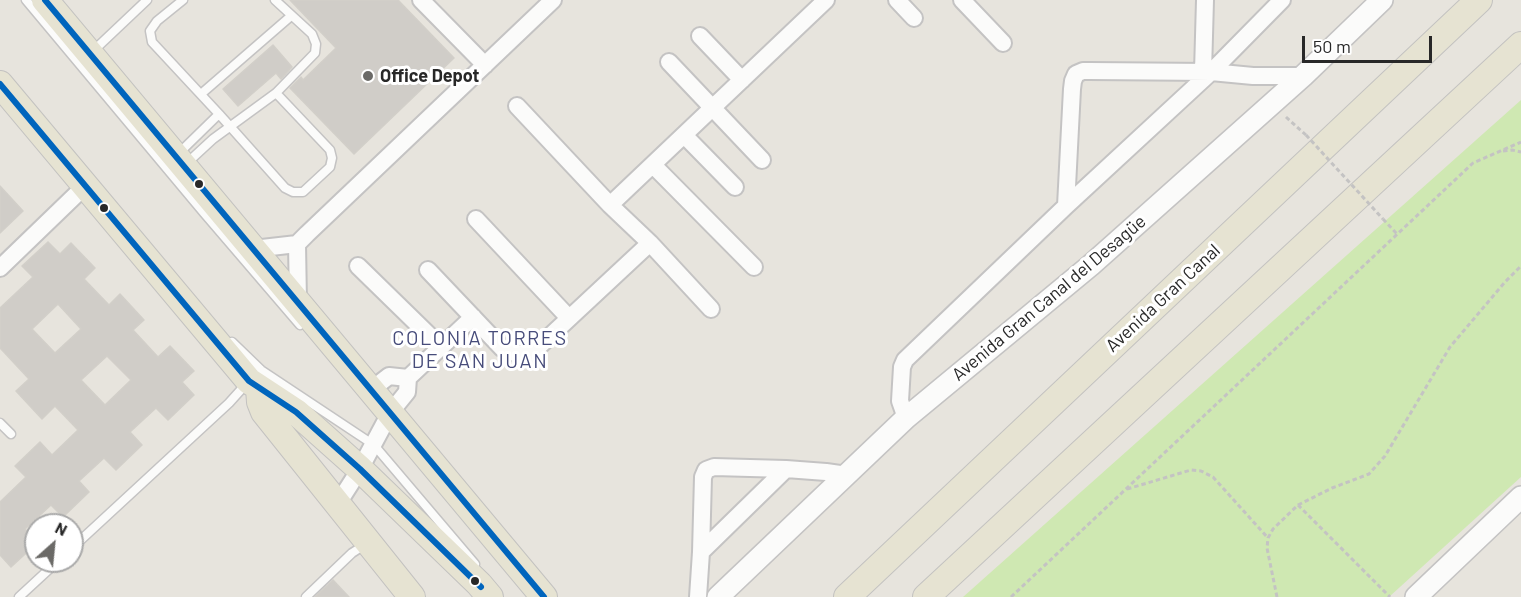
<!DOCTYPE html>
<html>
<head>
<meta charset="utf-8">
<style>
	body { margin:0 }
	#map { position:relative; width:1521px; height:597px; overflow:hidden; background:#e7e4dd; font-family:Barlow,sans-serif }
	canvas { display:block }
	.north { position:absolute; left:24px; top:513px; width:60px; height:60px; box-sizing:border-box; background:#fff; border:2px solid #a9a9a9; border-radius:50%; rotate:27deg; font-size:16px; font-weight:700; line-height:24px; text-align:center; color:#282828 }
	.north::after { content:''; display:block; margin:auto; width:21px; height:27px; background:#6b6a67; clip-path:polygon(50% 0,100% 100%,50% 72%,0 100%) }
	.scale { position:absolute; left:1302px; top:36px; width:130px; height:27px; box-sizing:border-box; border:3px solid #282828; border-top:0; padding-left:8px; font-size:18px; line-height:21px; white-space:nowrap; color:#282828; -webkit-text-stroke:4px #fff; paint-order:stroke }
</style>
</head>
<body>
<div id="map">
<canvas width="1521" height="597"></canvas>
<div class="north">N</div>
<div class="scale">50 m</div>
</div>
<script>
const ctx = document.querySelector('canvas').getContext('2d');
ctx.lineJoin = 'round';
function fillPath(path, color) { ctx.fillStyle = color; ctx.fill(path, 'evenodd'); }
const toPath = rows => new Path2D(rows.map(r => 'M' + r).join(''));
function trace(path, color, width, dash) { ctx.strokeStyle = color; ctx.lineWidth = width; ctx.lineCap = dash ? 'butt' : 'round'; ctx.setLineDash(dash || []); ctx.stroke(path); }
function write(font, color, halo, rows, align = 'center') {
  ctx.font = font + ' Barlow,sans-serif'; ctx.lineWidth = 6; ctx.setLineDash([]); ctx.textBaseline = 'middle'; ctx.strokeStyle = halo; ctx.fillStyle = color; for (const [text, x, y, turn = 0] of rows) {
    ctx.save(); ctx.translate(x, y); ctx.rotate((+turn || 0) * Math.PI / 180); ctx.textAlign = isNaN(turn) ? turn : align; if (halo) ctx.strokeText(text, 0, 0); ctx.fillText(text, 0, 0); ctx.restore();
  }
}
const pitch = toPath([
	[1521,100,1521,477,1389,597,963,597]
]);
const building = toPath([
	[290,0,398,0,454,58,354,154,290,88,301,77,303,80,336,48,290,0],
	[273,45,292,67,281,79,276,73,238,106,223,89,273,45],
	[0,186,23,211,0,233,0,186],
	[48,242,60,254,71,243,95,268,84,279,109,305,120,294,144,320,133,330,158,357,170,346,194,371,182,382,194,395,168,420,156,408,130,432,142,445,116,470,104,458,79,481,89,492,63,517,51,505,25,529,36,540,36,544,11,567,0,555,0,502,26,477,15,466,40,442,52,455,78,430,55,406,42,419,16,391,29,379,0,348,0,308,33,277,22,266,48,242],
	[58,304,81,329,55,353,32,329,58,304],
	[107,356,131,380,105,405,81,380,107,356],
	[333,580,349,597,315,597,333,580]
]);
const path = toPath([
	[1286,117,1306,135],
	[1503,151,1512,150,1521,152],
	[1383,219,1397,234],
	[1127,489,1191,470,1201,471,1213,477,1268,538],
	[1298,505,1390,597],
	[1011,597,1473,163,1521,142],
	[1277,597,1267,548,1268,538,1273,529,1298,505,1332,488,1369,474,1385,456,1450,347,1505,282,1521,266]
]);
const service = toPath([
	[26,0,204,213,300,325],
	[91,53,147,0],
	[201,94,291,16],
	[219,114,285,188,293,192,303,192,330,167,332,158,330,150,276,93],
	[178,154,219,114,152,42,150,31,157,21,183,0],
	[187,163,213,139,276,93,315,53,316,44,312,34,275,0],
	[232,342,261,370,374,445,475,564],
	[0,423,11,434],
	[72,548,229,403,247,383],
	[19,597,58,561],
	[306,597,352,553,366,544]
]);
const minor = toPath([
	[421,0,485,65],
	[897,0,914,18],
	[962,0,1003,43],
	[700,36,742,80],
	[669,62,762,160],
	[1203,72,1205,0],
	[517,106,610,205],
	[684,135,735,187],
	[653,165,754,267],
	[1066,206,1072,89,1073,81,1076,74,1083,71,1089,71,1211,72,1253,76,1303,76],
	[476,219,569,318],
	[650,243,711,309],
	[297,244,298,302],
	[253,249,297,244,307,234,553,0],
	[358,266,441,347],
	[0,268,85,186],
	[428,270,502,348,518,354,526,354,533,352,650,243,610,205,826,0],
	[371,390,389,376,408,378],
	[906,418,900,401,902,367,905,360,1066,206,1211,72,1282,0],
	[337,505,360,469,390,413,407,392,408,378,473,317],
	[701,552,786,469],
	[698,597,701,552,703,477,706,470,714,467,786,469,826,472,847,475]
]);
const tertiary = toPath([
	[718,597,906,418,1091,265,1303,76,1382,0],
	[1416,597,1521,497]
]);
const primary = toPath([
	[45,0,544,597],
	[0,84,249,381,296,412,360,469,479,584,490,597],
	[259,388,260,402,264,412,412,597],
	[847,597,1479,0],
	[926,597,1521,45]
]);
const pathBridge = toPath([
	[1306,135,1383,219]
]);
const bus1 = toPath([
	[45,0,544,597],
	[0,84,249,381,296,412,360,469,481,587]
]);
const markers = [
	[368,76,6,"#6b6a67"],
	[199,184,5,"#282828"],
	[104,208,5,"#282828"],
	[475,581,5,"#282828"]
];
const poiNames = [
	["Office Depot",380,76]
];
const streetNames = [
	["Avenida Gran Canal del Desagüe",1049,298,-40],
	["Avenida Gran Canal",1163,298,-43]
];
const neighbourhoodNames = [
	["COLONIA TORRES",480,338],
	["DE SAN JUAN",480,361]
];
fillPath(pitch, '#cfe8b2');
fillPath(building, '#d0cdc8');
trace(building, '#d2cfc9', 1.5);
trace(service, '#c4c3c3', 11);
trace(minor, '#c4c3c3', 20);
trace(tertiary, '#c4c3c3', 24);
trace(primary, '#c3c2c0', 28);
trace(path, '#c4c3c3', 3, [4.5, 3]);
trace(service, '#fbfbfa', 8);
trace(minor, '#fbfbfa', 16);
trace(tertiary, '#fbfbfa', 21);
trace(primary, '#e6e3d2', 26);
trace(pathBridge, '#c4c3c3', 3, [4.5, 3]);
trace(bus1, '#0065bd', 6);
for (const [x, y, r, color] of markers) { const dot = new Path2D(); dot.arc(x, y, r, 0, 2 * Math.PI); ctx.fillStyle = color; ctx.fill(dot); trace(dot, '#fff', 2); }
write('bold 18px', '#282828', '#fff', poiNames, 'left');
write('18px', '#282828', '#fff', streetNames);
ctx.letterSpacing = '1.5px';
write('20px', '#474c7a', '#fff', neighbourhoodNames);
ctx.letterSpacing = '0px';
</script>
</body>
</html>
